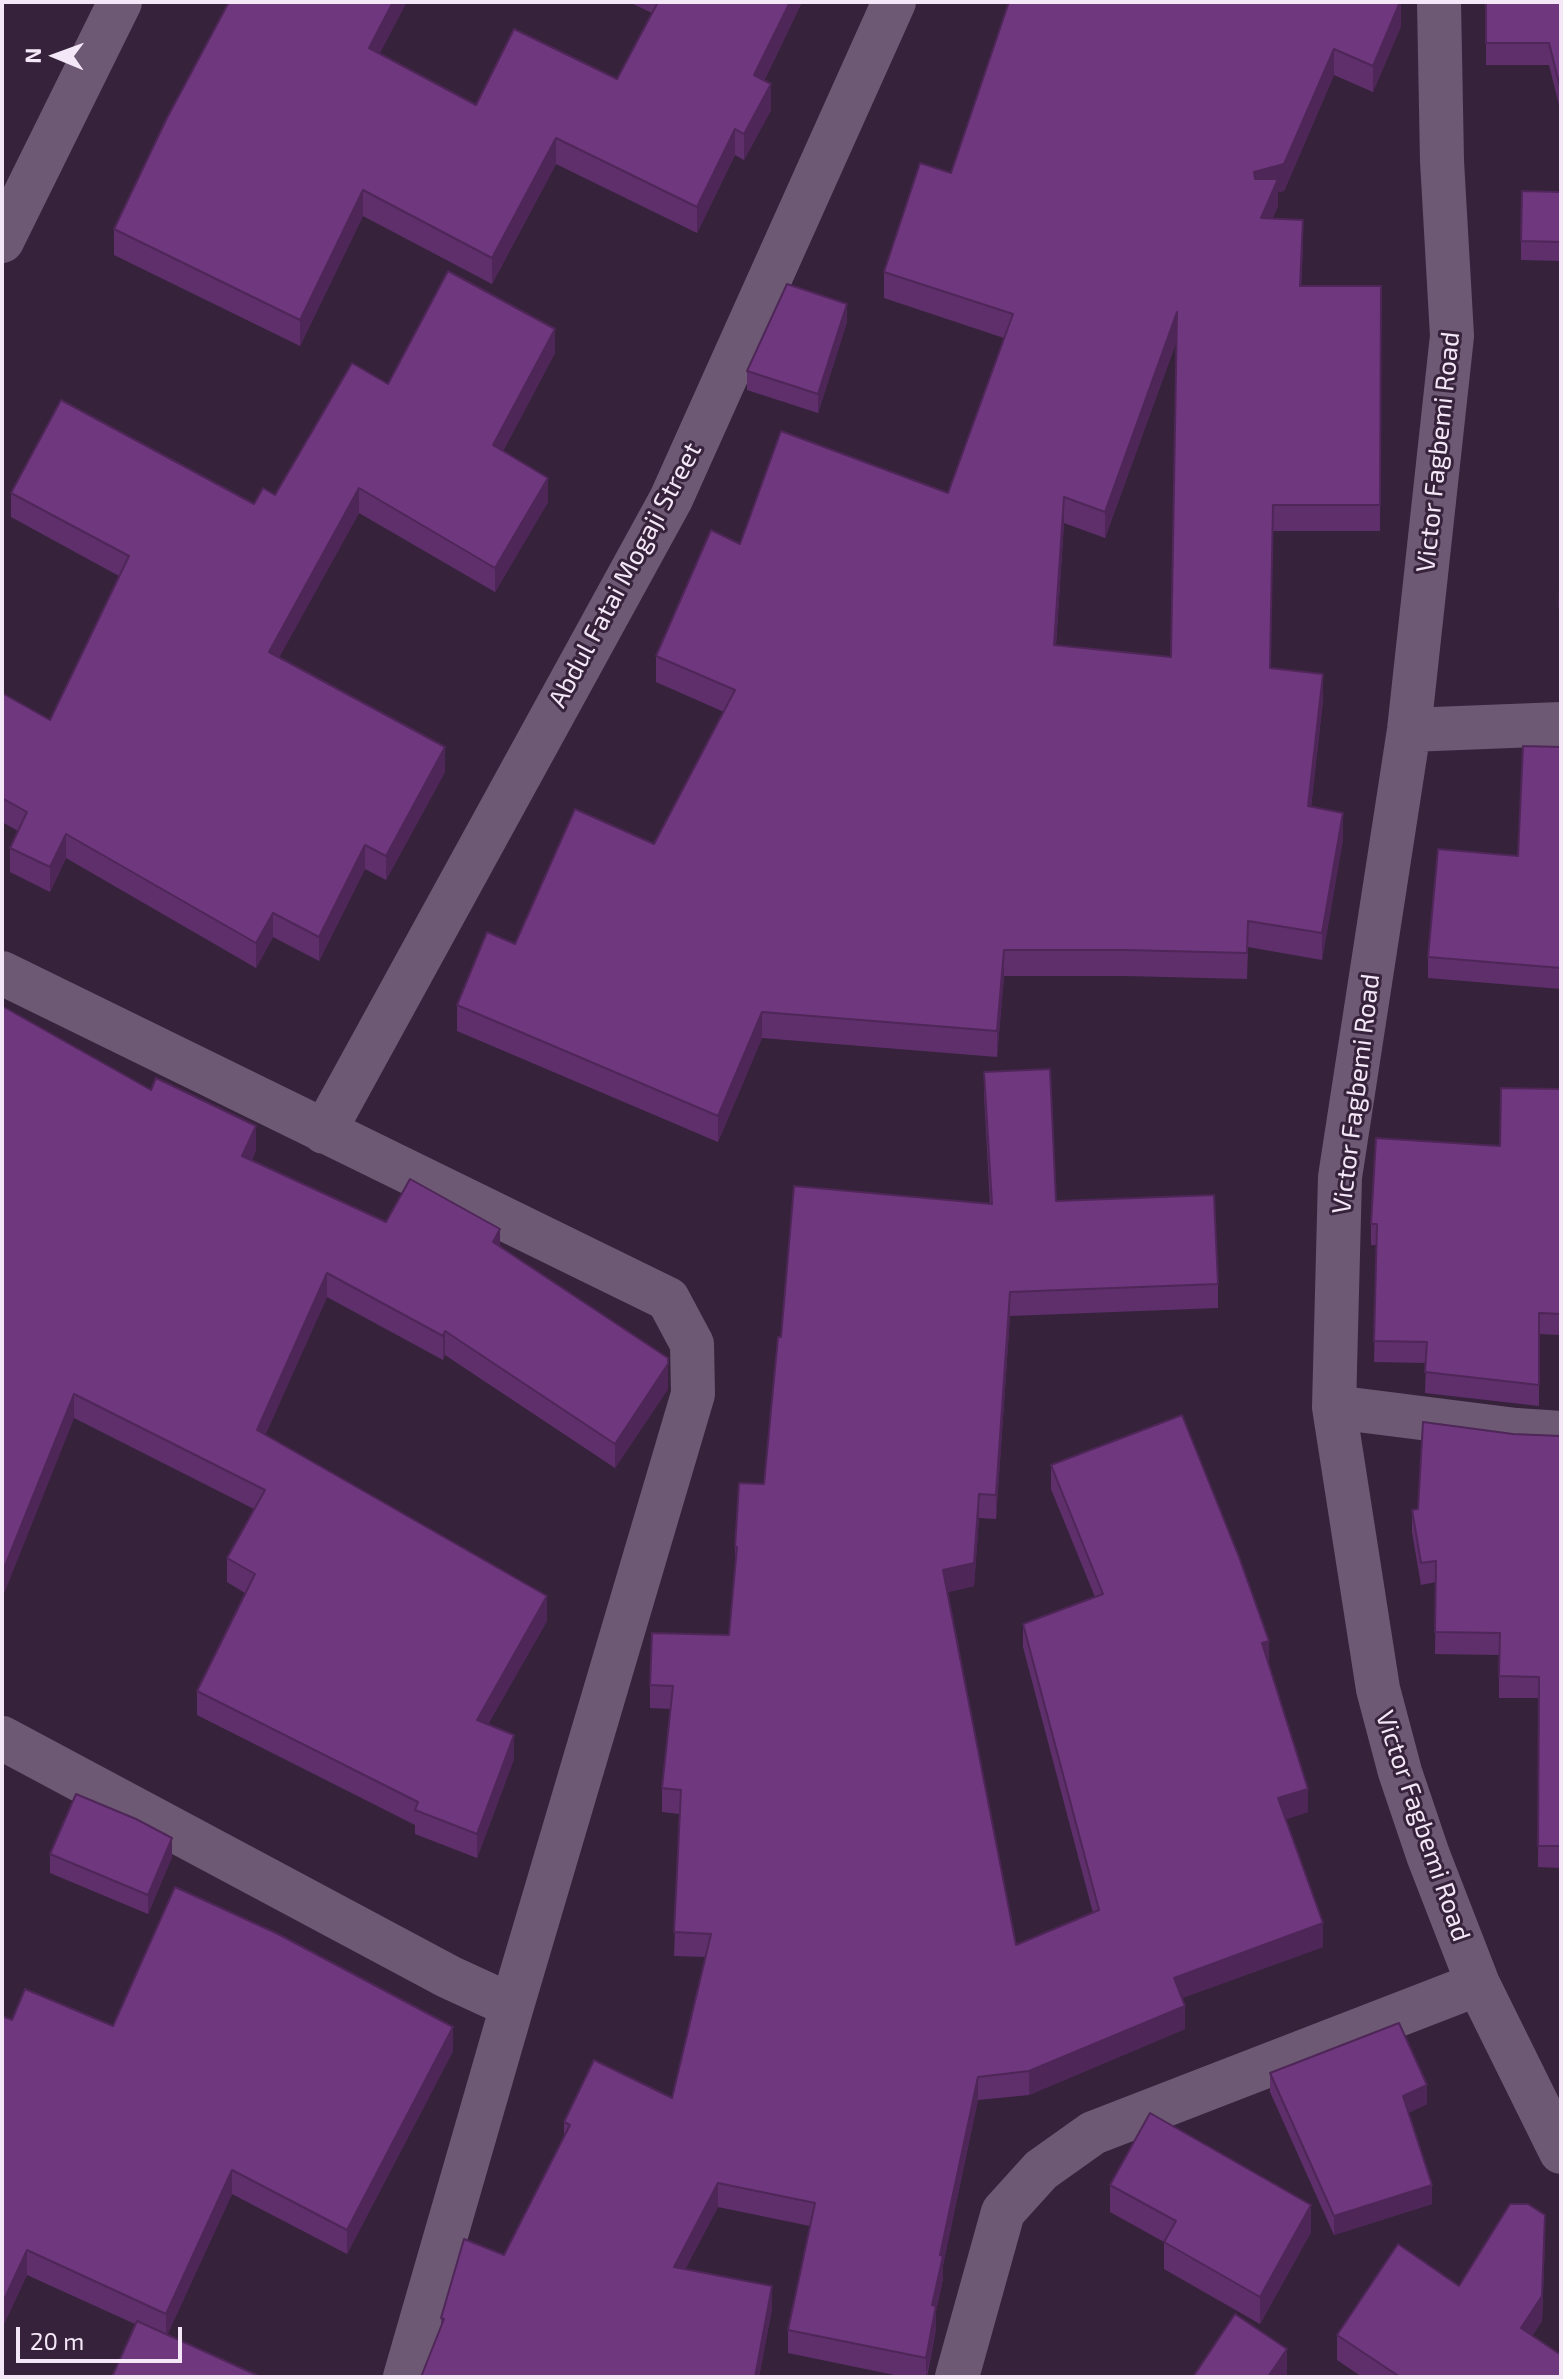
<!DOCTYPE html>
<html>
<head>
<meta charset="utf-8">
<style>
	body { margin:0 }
	#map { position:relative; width:1563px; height:2379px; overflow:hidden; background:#36233b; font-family:"Exo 2",sans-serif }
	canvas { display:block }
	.frame { position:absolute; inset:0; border:4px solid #f4e7f7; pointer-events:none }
	.north { position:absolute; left:16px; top:16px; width:80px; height:80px; -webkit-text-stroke:6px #36233b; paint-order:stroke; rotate:271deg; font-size:22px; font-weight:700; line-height:32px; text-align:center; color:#f4e7f7 }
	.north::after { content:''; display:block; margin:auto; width:28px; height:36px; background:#f4e7f7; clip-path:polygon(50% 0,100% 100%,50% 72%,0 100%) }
	.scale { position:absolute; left:16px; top:2327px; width:166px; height:36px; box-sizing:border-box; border:4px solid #f4e7f7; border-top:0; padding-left:10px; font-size:24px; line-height:28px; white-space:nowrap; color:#f4e7f7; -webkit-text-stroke:6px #36233b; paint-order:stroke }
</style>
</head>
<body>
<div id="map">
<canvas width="1563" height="2379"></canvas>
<div class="frame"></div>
<div class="north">N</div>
<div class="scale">20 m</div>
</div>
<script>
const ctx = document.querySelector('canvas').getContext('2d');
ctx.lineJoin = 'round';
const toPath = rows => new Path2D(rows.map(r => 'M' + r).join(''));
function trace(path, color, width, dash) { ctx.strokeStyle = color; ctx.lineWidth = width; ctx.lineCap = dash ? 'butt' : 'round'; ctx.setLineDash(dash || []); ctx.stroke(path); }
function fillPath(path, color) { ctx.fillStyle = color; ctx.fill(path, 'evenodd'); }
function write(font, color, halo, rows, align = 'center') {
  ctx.font = font + ' "Exo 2",sans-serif'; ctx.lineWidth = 6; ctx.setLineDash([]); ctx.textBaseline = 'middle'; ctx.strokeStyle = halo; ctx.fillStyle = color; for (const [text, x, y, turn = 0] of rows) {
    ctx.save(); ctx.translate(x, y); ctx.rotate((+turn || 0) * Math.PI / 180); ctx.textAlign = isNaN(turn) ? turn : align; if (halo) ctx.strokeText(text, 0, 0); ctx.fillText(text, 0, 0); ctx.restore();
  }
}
const minor = toPath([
	[1439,2,1442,161,1452,336,1409,730,1340,1177,1334,1407,1378,1689,1400,1772,1428,1855,1478,1984,1561,2152],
	[2,241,120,2],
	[1409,730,1561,724],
	[2,973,668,1299,692,1344,693,1394,512,2006,405,2377],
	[324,1132,671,499,894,2],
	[1334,1407,1516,1430,1561,1433],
	[2,1738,449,1977,512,2006],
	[957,2377,1003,2212,1041,2170,1093,2133,1478,1984]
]);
const wall = toPath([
	[629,2,802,2,764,81,771,110,744,160,735,155,697,233,556,164,492,284,363,216,300,346,114,255,114,229,380,54,476,105,617,79,652,13],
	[1401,2,1401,26,1373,92,1334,75,1284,191,1278,192,1278,206,1272,219,1303,246,1301,286,1381,286,1380,531,1273,531,1270,668,1323,700,1311,807,1343,839,1322,960,1248,947,1247,979,1125,976,1004,976,997,1057,762,1038,718,1142,457,1031,457,1005,515,944,654,844,724,712,656,682,656,656,740,544,948,493,1004,338,884,298,884,272,951,173],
	[1177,340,1171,657,1056,645,1064,523,1105,538],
	[1486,2,1561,2,1561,113,1549,65,1486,65],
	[1561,192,1561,261,1521,260,1521,241],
	[847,322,818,413,747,390,747,371],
	[555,353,503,451,548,502,495,592,359,513,279,657,445,772,386,880,365,869,319,961,273,937,256,968,66,858,50,892,10,872,10,848,18,831,2,822,2,693,50,720,119,576,11,517,11,493,254,504,275,495,388,384],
	[1561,563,1561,634,1559,634],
	[1561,747,1561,989,1428,978,1428,957,1518,856],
	[2,1006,256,1150,252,1160,386,1222,500,1247,668,1389,615,1468,445,1355,443,1360,327,1297,265,1435,547,1621,488,1724,514,1759,477,1858,415,1834,415,1825,197,1715,197,1691,245,1593,227,1582,227,1558,254,1509,74,1418,2,1598],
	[984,1072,1056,1201,1218,1284,1218,1308,1010,1316,996,1519,979,1518,974,1586,948,1592,1016,1945,1093,1913,1023,1647,1023,1624,1095,1597,1051,1489,1051,1465,1269,1664,1308,1812,1286,1819,1323,1947,1182,1998,1185,2029,1029,2095,978,2100,943,2265,943,2279,936,2311,936,2329,927,2377,904,2377,788,2353,788,2330,810,2226,718,2207,685,2269,772,2309,759,2377,421,2377,441,2327,441,2318,504,2255,564,2136,564,2122,672,2098,706,1957,674,1956,679,1814,662,1812,662,1788,671,1709,650,1708,650,1685,729,1635,735,1570,735,1547,764,1484,781,1337,990,1204,984,1095],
	[1561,1089,1561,1335,1539,1334,1539,1406,1425,1393,1426,1363,1374,1362,1377,1245,1371,1245,1371,1224,1500,1146],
	[1513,1434,1561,1436,1561,1868,1538,1867,1539,1698,1499,1698,1499,1655,1435,1654,1436,1582,1421,1585,1412,1532,1412,1510,1418,1509],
	[50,1854,172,1857,148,1914,50,1873],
	[2,2016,12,2020,113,2026,453,2051,347,2254,232,2194,167,2335,135,2324,27,2275,2,2328],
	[1270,2073,1427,2104,1408,2113,1432,2204,1334,2235,1270,2092],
	[1110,2185,1311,2232,1260,2324,1164,2269,1164,2242,1110,2212],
	[1545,2240,1542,2321,1532,2336,1561,2377,1362,2377,1337,2360,1337,2335,1459,2286]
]);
const shadedWall = toPath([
	[393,2,407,2,369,74,369,48],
	[790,2,802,2,754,101,754,75],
	[1400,2,1401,2,1401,26,1373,92,1373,66],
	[1334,49,1334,75,1284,191,1278,192,1278,206,1261,245,1254,198,1254,172],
	[771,84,771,110,744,160,744,134],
	[735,129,735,155,697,233,697,207],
	[556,138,556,164,492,284,492,258],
	[363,190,363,216,300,346,300,320],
	[1303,220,1303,246,1300,313,1300,286],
	[847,304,847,322,818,413,818,394],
	[1177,312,1177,339,1105,538,1105,512],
	[555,329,555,353,493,470,493,445],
	[548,478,548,502,495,592,495,568],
	[359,488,359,513,269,676,269,652],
	[1064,497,1064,523,1054,671,1054,645],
	[1323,674,1323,700,1308,833,1308,806],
	[445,747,445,772,386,880,386,856],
	[1343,813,1343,839,1322,960,1322,933],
	[66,834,66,858,50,892,50,867],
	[365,845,365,869,319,961,319,937],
	[273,913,273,937,256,968,256,943],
	[1004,950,1004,976,997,1057,997,1031],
	[762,1012,762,1038,718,1142,718,1116],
	[256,1126,256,1150,242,1180,242,1156],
	[500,1229,500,1253,493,1242],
	[327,1273,327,1297,257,1454,257,1430],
	[1010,1292,1010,1316,996,1519,996,1495],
	[445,1331,445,1355,443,1360,443,1336],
	[668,1364,668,1389,615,1468,615,1444],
	[74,1394,74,1418,2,1598,2,1573],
	[979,1494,979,1518,974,1586,943,1593,943,1570],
	[547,1596,547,1621,477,1744,477,1720],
	[1269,1641,1269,1664,1262,1643],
	[514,1735,514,1759,477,1858,477,1834],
	[1308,1789,1308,1812,1278,1822,1278,1798],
	[172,1838,172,1857,148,1914,148,1895],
	[1323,1923,1323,1947,1174,2001,1174,1978],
	[1185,2006,1185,2029,1029,2095,1029,2071],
	[453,2027,453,2051,347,2254,347,2230],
	[978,2077,978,2100,943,2265,943,2279,936,2311,936,2329,926,2377,926,2358,932,2305,940,2255],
	[1427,2085,1427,2104,1403,2115,1403,2096],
	[232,2170,232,2194,166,2338,166,2314],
	[718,2183,718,2207,674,2291,674,2267],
	[1432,2185,1432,2204,1334,2235,1334,2216],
	[1311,2205,1311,2232,1260,2324,1260,2297],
	[1545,2215,1542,2321,1521,2353,1521,2328],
	[27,2250,27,2275,2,2328,2,2304],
	[772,2286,772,2309,759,2377,755,2377],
	[1287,2349,1287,2374,1285,2377,1268,2377]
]);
const building = toPath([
	[229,2,393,2,369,48,476,105,514,29,617,79,658,2,790,2,754,75,771,84,744,134,735,129,697,207,556,138,492,258,363,190,300,320,114,229,167,118,229,2],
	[1009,2,1400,2,1373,66,1334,49,1284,164,1254,172,1255,179,1278,179,1261,218,1303,220,1300,286,1381,286,1380,505,1273,505,1270,668,1323,674,1308,806,1343,813,1322,933,1248,921,1247,953,1125,950,1004,950,997,1031,762,1012,718,1116,457,1005,487,932,515,944,575,809,654,844,735,690,656,656,711,530,740,544,781,431,948,493,1013,314,884,272,920,163,951,173,1009,2],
	[1177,312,1171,657,1054,645,1064,497,1105,512,1177,312],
	[1486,2,1561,2,1561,91,1549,43,1486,43,1486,2],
	[1522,191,1561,192,1561,242,1521,241,1522,191],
	[448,271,555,329,493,445,548,478,495,568,359,488,269,652,445,747,386,856,365,845,319,937,273,913,256,943,66,834,50,867,10,848,27,812,2,798,2,693,50,720,129,556,11,493,61,400,254,504,263,488,275,495,352,363,388,384,448,271],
	[787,284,847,304,818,394,747,371,787,284],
	[1561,563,1561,608,1559,608,1561,563],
	[1523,746,1561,747,1561,968,1428,957,1438,849,1518,856,1523,746],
	[2,1006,151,1090,156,1078,256,1126,242,1156,386,1222,410,1179,500,1229,493,1242,668,1358,668,1364,615,1444,445,1331,443,1336,327,1273,257,1430,547,1596,477,1720,514,1735,477,1834,415,1810,418,1802,197,1691,255,1574,227,1558,265,1490,74,1394,2,1573,2,1006],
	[1050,1069,1056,1201,1214,1195,1218,1284,1010,1292,996,1495,979,1494,974,1563,943,1570,1016,1945,1099,1910,1023,1624,1103,1594,1051,1465,1182,1415,1239,1557,1269,1641,1262,1643,1308,1789,1278,1798,1323,1923,1174,1978,1185,2006,1029,2071,978,2077,940,2255,943,2256,932,2305,936,2306,926,2358,788,2330,815,2203,718,2183,674,2267,772,2286,755,2377,421,2377,444,2319,441,2318,464,2239,504,2255,570,2125,564,2122,594,2060,672,2098,711,1934,674,1932,681,1790,662,1788,673,1686,650,1685,652,1633,729,1635,737,1547,735,1547,739,1483,764,1484,778,1337,781,1337,794,1186,992,1204,984,1072,1050,1069],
	[1501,1088,1561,1089,1561,1314,1539,1313,1539,1385,1425,1372,1427,1342,1374,1341,1377,1224,1371,1224,1376,1138,1500,1146,1501,1088],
	[1423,1422,1513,1434,1561,1436,1561,1846,1538,1846,1539,1677,1499,1676,1500,1633,1435,1632,1436,1561,1421,1563,1412,1510,1418,1509,1423,1422],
	[76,1794,136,1819,172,1838,148,1895,50,1854,76,1794],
	[175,1887,278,1934,453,2027,347,2230,232,2170,166,2314,27,2250,2,2304,2,2016,12,2020,25,1989,113,2026,175,1887],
	[1399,2023,1427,2085,1403,2096,1432,2185,1334,2216,1270,2073,1399,2023],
	[1150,2113,1311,2205,1260,2297,1164,2242,1176,2221,1110,2185,1150,2113],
	[1510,2204,1528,2204,1545,2215,1542,2296,1521,2328,1561,2355,1561,2377,1400,2377,1337,2335,1398,2244,1459,2286,1510,2204],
	[1235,2314,1287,2349,1268,2377,1193,2377,1235,2314],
	[137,2321,261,2377,112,2377,137,2321]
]);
const streetNames = [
	["Victor Fagbemi Road",1438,452,-84],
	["Abdul Fatai Mogaji Street",625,575,-62],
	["Victor Fagbemi Road",1356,1094,-83],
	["Victor Fagbemi Road",1423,1826,71]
];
trace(minor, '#6e5974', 44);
fillPath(wall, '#5f2f6c');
fillPath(shadedWall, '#4e2658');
fillPath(building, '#6f377d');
trace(building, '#4e2658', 2);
write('26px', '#f4e7f7', '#36233b', streetNames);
</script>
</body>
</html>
